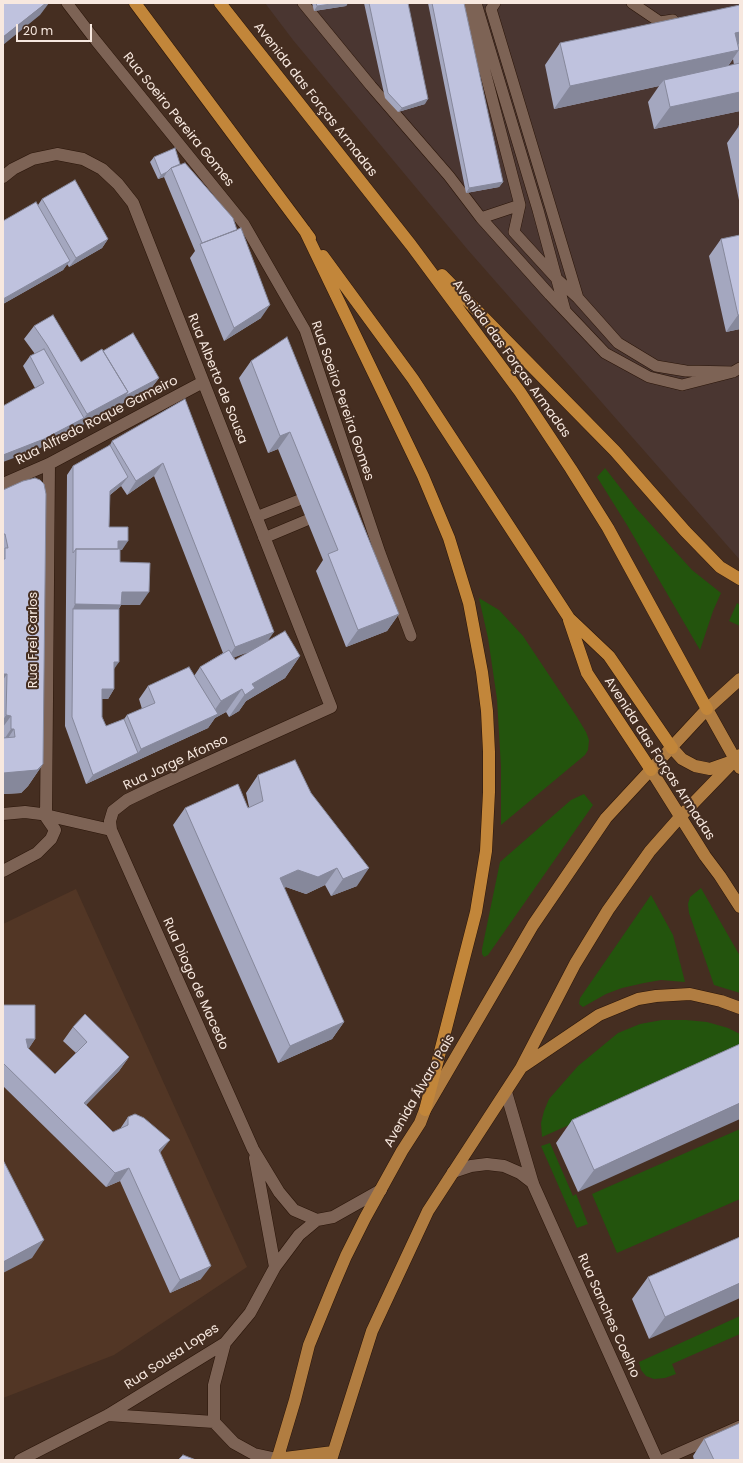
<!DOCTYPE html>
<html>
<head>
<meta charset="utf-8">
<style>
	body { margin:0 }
	#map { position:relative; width:743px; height:1463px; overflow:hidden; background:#452e21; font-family:Poppins,sans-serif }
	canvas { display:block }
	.frame { position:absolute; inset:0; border:4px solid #f7e8df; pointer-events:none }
	.scale { position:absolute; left:16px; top:24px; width:76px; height:18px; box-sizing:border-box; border:2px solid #f7e8df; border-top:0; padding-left:5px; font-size:12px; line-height:14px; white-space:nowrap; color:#f7e8df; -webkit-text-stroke:3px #452e21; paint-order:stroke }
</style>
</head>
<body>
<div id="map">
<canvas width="743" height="1463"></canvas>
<div class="frame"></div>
<div class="scale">20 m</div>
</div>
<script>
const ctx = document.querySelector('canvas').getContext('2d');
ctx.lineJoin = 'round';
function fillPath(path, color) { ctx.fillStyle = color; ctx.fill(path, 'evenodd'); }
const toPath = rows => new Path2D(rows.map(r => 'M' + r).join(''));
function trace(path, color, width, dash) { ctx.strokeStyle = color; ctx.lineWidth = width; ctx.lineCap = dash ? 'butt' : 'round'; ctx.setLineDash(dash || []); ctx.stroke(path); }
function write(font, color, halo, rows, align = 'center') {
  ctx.font = font + ' Poppins,sans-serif'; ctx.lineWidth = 4; ctx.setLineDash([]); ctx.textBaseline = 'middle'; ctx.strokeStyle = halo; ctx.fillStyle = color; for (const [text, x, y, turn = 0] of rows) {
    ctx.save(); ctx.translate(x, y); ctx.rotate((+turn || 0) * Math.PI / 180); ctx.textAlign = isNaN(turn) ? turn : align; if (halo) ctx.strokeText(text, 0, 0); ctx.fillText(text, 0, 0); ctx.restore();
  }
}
const built = toPath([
	[76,889,247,1267,114,1355,3,1398,3,924]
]);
const medical = toPath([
	[265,3,740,3,740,560,468,250,293,40]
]);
const green = toPath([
	[605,468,636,508,692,570,721,593,713,611,700,650,627,525,597,477],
	[479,598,499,610,523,636,577,717,586,732,589,740,588,750,585,755,501,825,501,767,497,699,488,638],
	[737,603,740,605,740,626,729,621],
	[584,794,593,805,488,955,484,957,482,954,482,949,500,862,571,800],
	[701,888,740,956,740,993,714,985,689,913,688,904,690,897],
	[651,895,673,935,685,982,661,980,644,983,622,988,606,994,583,1007,579,1004,580,998],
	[662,1020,686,1020,707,1022,728,1028,740,1034,740,1049,542,1137,541,1123,544,1111,549,1099,578,1066,618,1033,640,1024],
	[740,1129,740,1199,617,1253,592,1194],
	[550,1143,573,1196,576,1194,588,1224,577,1228,541,1146],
	[740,1316,740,1334,672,1364,676,1374,665,1378,654,1379,646,1376,641,1370,639,1362]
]);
const service = toPath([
	[67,3,96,41,244,224,305,330,380,553,411,636],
	[303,3,371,86,449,176,481,218,520,205],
	[467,3,520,205,514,232,556,278,578,298],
	[476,3,538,210,565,310],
	[495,3,491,9,578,298,618,343,656,366,686,371,733,372],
	[632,3,660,22,673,20],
	[481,218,550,295,605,353,649,377,682,385,733,372,740,368],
	[256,517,299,500],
	[264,538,307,520],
	[663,1460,740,1426]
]);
const minor = toPath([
	[3,177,13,169,33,159,57,154,83,159,102,169,118,184,133,203,331,707,154,787,127,800,113,811,110,821,111,830,253,1149,279,1192,294,1210,317,1220,333,1217,381,1190],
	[3,484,49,464,203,382],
	[3,814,25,812,41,814,111,830],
	[46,817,49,464],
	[3,871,37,853,51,839,55,830,46,817],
	[506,1092,533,1184,657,1460],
	[255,1158,275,1267],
	[453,1172,471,1166,487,1164,504,1166,520,1173,533,1183],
	[108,1415,214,1422,234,1443,254,1454,277,1459],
	[214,1422,214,1385,225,1343],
	[20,1460,108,1415,225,1343,250,1313,275,1267,299,1235,317,1220]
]);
const primary = toPath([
	[707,709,740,768],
	[672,748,682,759,695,766,710,769,730,762],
	[651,770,705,856,720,876,740,907],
	[522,1067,599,1015,638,999,656,996,690,994,721,1001,740,1008],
	[277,1459,333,1452],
	[277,1460,295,1400,309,1345,334,1284,346,1256,365,1218,402,1151,420,1123,425,1110,533,925,606,818,707,709,740,679],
	[331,1460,372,1331,428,1211,521,1068,575,964,608,910,650,851,680,817,740,755]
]);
const trunk = toPath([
	[135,3,310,238],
	[220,3,411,245,520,392,571,469,608,528,707,709],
	[305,231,423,476,449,538,469,603,482,672,487,711,489,752,489,792,486,851,476,912,425,1110],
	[323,256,413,379,569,618,609,656,672,748],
	[442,275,615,451,685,531,720,567,740,579],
	[569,620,587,673,651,770]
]);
const wall = toPath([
	[312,3,348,3,346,6,314,11],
	[364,3,408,3,425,104,398,112,385,98],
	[428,3,464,3,503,182,499,187,466,193],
	[740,5,740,111,654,129,648,102,659,86,554,109,545,65,560,43],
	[733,59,734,65,728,66],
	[739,126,740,126,740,205,727,143],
	[154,157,180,164,261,318,224,341,190,258,195,251,164,177,158,179,150,162],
	[42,199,108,239,102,248,69,267,67,264,63,270,3,304,3,221,38,205],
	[740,235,740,329,726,332,709,256,721,239],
	[34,326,81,362,103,351,159,378,152,387,38,449,35,388,23,366,30,356,35,354,24,339],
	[251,361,399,614,387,631,346,647,316,571,323,560,278,449,268,453,239,378],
	[185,399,268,640,300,656,285,678,246,701,239,711,229,717,226,712,215,718,208,728,86,784,65,726,67,475,73,466,110,445,112,441],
	[154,476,223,653,200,667,194,676,148,686,139,699,142,709,127,715,124,719,106,726,102,717,102,699,108,699,114,689,114,669,119,609,121,605,140,605,120,562,120,550,122,550,109,527,110,495,121,486,127,495],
	[252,651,235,660,234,657],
	[3,490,43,764,28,786,21,793,3,794],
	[258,775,357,886,331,896,325,885,306,894,286,887,284,888,344,1022,332,1039,278,1063,173,825,185,808,249,807,246,793],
	[3,1005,35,1039,28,1049,55,1074,76,1053,63,1041,73,1027,129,1057,119,1071,86,1105,113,1132,120,1129,128,1117,160,1153,201,1279,170,1293,120,1181,106,1187,3,1086],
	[740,1044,578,1192,556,1143,572,1120],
	[740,1237,649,1339,632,1299,648,1277],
	[704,1439,740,1460,694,1460,693,1456]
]);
const shadedWall = toPath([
	[46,3,49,3,40,15,3,45,3,37],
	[338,3,348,3,346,6,314,11,317,6],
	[740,32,740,42,733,52,739,50,723,73,664,80,659,86,554,109,570,86,735,33],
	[740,92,740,111,654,129,670,107],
	[428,99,425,104,398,112,402,108],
	[167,172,164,177,158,179,161,175],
	[503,182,499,187,466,193,469,188],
	[108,239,102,248,69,267,76,258],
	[70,261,63,270,3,304,3,299],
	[270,305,261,318,224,341,234,328],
	[738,315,740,315,740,329,726,332],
	[159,378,152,387,118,406,125,396],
	[128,392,118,406,38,449,3,462,3,455,84,418,87,414],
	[290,432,278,449,268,453,280,436],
	[163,463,154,476,127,495,136,481],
	[128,477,121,486,103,500,110,491],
	[118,541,128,541,122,550,111,550],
	[122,592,149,592,140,605,121,605,112,618,73,609,75,604],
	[399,614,387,631,346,647,358,630],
	[274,632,265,645,226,661,235,647],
	[300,656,285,678,246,701,239,711,229,717,252,684],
	[114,662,119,662,112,672],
	[3,674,7,674,3,680],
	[102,689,114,689,108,699,95,699],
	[242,689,226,712,215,718,208,728,86,784,93,775,138,753,141,749,209,718,221,701],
	[6,715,11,716,3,727,3,720],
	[11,729,14,729,3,746,3,741],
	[43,764,28,786,21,793,3,794,3,773],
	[337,868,325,885,306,894,286,887,268,895,280,878,298,870],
	[369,868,357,886,331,896,343,879],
	[344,1022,332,1039,278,1063,290,1046],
	[26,1039,35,1039,26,1053],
	[129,1057,119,1071,74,1117,84,1103],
	[740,1103,740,1119,578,1192,594,1170],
	[170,1140,160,1153,159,1150],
	[129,1168,120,1181,106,1187,115,1173],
	[44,1240,32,1258,3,1273,3,1262],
	[211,1266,201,1279,170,1293,180,1280],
	[740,1283,740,1298,649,1339,665,1317]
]);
const building = toPath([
	[3,3,46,3,3,37,3,3],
	[316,3,338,3,317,6,316,3],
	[369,3,408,3,428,99,402,108,388,93,369,3],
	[432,3,464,3,503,182,469,188,432,3],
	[740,5,740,32,735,33,739,50,570,86,560,43,740,5],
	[740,63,740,92,670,107,664,80,740,63],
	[739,126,740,126,740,133,739,126],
	[175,148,180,164,171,168,167,172,161,175,154,157,175,148],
	[185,163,233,218,237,230,202,243,171,168,185,163],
	[75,180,108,239,76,258,42,199,75,180],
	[36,202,70,261,3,299,3,221,36,202],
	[241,228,270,305,234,328,200,244,241,228],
	[740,235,740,315,738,315,721,239,740,235],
	[53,315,81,362,102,349,128,392,87,414,47,345,34,326,53,315],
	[133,333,159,378,125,396,128,392,103,351,133,333],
	[287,337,399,614,358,630,328,554,338,550,290,432,280,436,251,361,287,337],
	[44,349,84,418,44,439,3,455,3,406,44,383,30,356,44,349],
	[185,399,274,632,235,647,163,463,136,481,112,441,185,399],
	[110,445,128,477,110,491,109,527,128,527,128,541,118,541,118,549,76,549,73,553,73,466,110,445],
	[35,478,40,480,44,484,46,494,43,764,37,770,3,773,3,738,15,737,14,729,11,729,11,716,6,715,7,674,3,674,3,559,5,559,5,548,8,548,5,534,3,534,3,490,23,481,35,478],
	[76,549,120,549,120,562,150,563,149,592,122,592,121,605,75,604,76,549],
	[73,609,119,609,119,662,114,662,114,689,102,689,102,717,106,726,124,719,138,753,93,775,72,717,73,609],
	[285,631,300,656,252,684,255,688,245,695,242,689,221,701,200,667,229,650,235,660,285,631],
	[189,667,218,714,141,749,127,715,155,703,148,686,189,667],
	[295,760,311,793,369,868,343,879,337,868,318,877,298,870,280,878,344,1022,290,1046,185,808,238,784,248,808,263,801,258,775,295,760],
	[3,1005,35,1005,35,1039,26,1039,28,1048,55,1074,87,1042,73,1027,85,1014,129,1057,84,1103,113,1132,128,1125,128,1117,135,1114,144,1118,170,1140,159,1150,211,1266,180,1280,129,1168,115,1173,3,1063,3,1005],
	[740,1044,740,1103,594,1170,572,1120,740,1044],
	[3,1160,44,1240,3,1262,3,1160],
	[740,1237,740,1283,665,1317,648,1277,740,1237],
	[740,1423,740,1460,714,1460,704,1439,740,1423],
	[183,1455,196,1460,178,1460,183,1455]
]);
const streetNames = [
	["Avenida das Forças Armadas",315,100,52],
	["Rua Soeiro Pereira Gomes",178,120,51],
	["Avenida das Forças Armadas",511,359,54],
	["Rua Alberto de Sousa",217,379,68],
	["Rua Soeiro Pereira Gomes",342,401,71],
	["Rua Alfredo Roque Gameiro",97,421,-27],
	["Rua Frei Carlos",34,640,-90],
	["Avenida das Forças Armadas",659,759,57],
	["Rua Jorge Afonso",176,763,-25],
	["Rua Diogo de Macedo",195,984,66],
	["Avenida Álvaro Pais",420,1091,-60],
	["Rua Sanches Coelho",608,1316,66],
	["Rua Sousa Lopes",172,1357,-33]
];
fillPath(built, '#523625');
fillPath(medical, '#4a3631');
fillPath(green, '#23540d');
trace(service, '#2a1509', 12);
trace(minor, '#2a1509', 13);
trace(primary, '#2a1509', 13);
trace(trunk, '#2a1509', 13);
trace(service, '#7d6355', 11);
trace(minor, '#7d6355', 12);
trace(primary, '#b17d41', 12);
trace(trunk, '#c2863a', 12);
fillPath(wall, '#a4a7bf');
fillPath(shadedWall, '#86889b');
fillPath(building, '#bfc2de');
trace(building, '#86889b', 1);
write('13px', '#f7e8df', '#452e21', streetNames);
</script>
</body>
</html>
